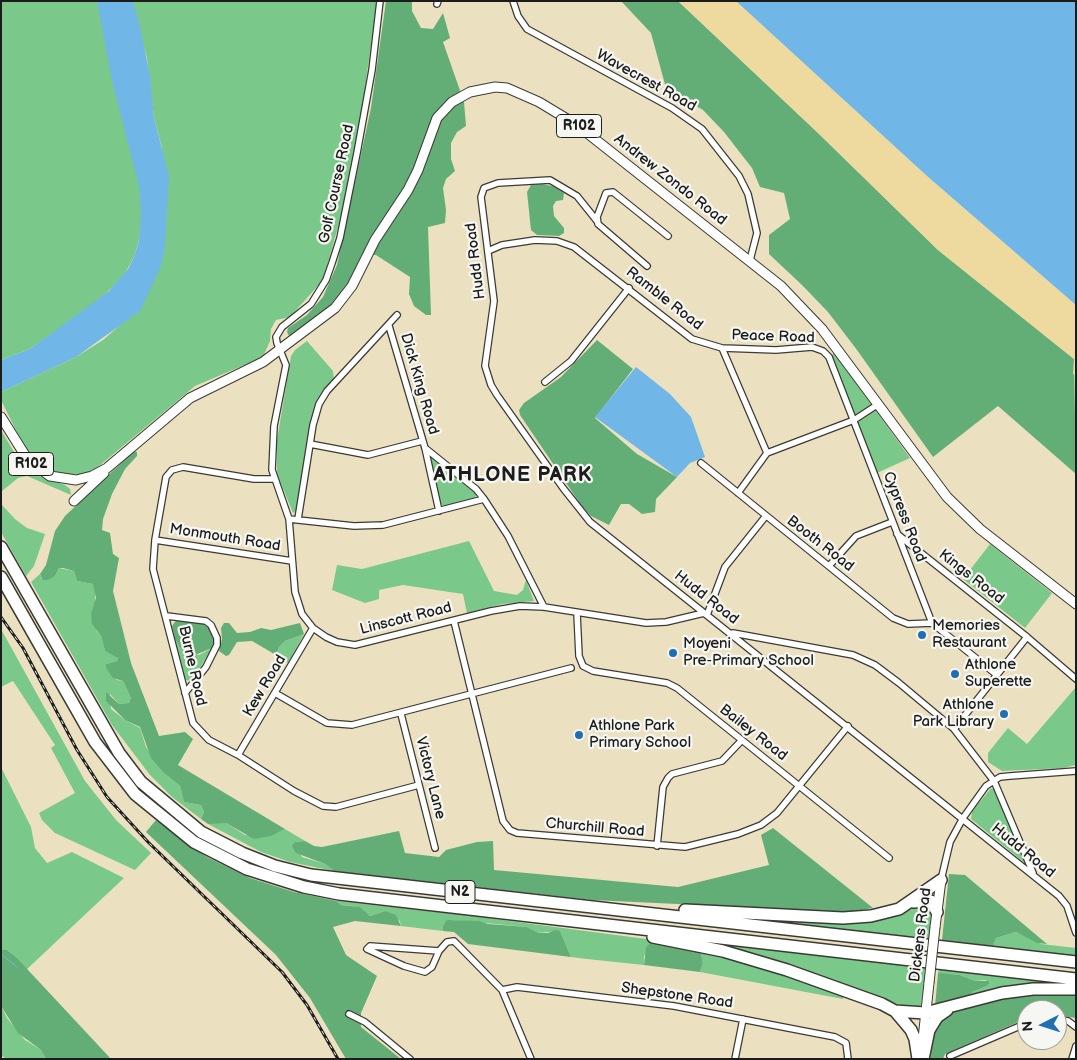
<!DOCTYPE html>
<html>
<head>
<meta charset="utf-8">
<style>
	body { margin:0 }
	#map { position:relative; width:1077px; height:1060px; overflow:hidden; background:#ebe1c0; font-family:"Balsamiq Sans",sans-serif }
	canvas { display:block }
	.frame { position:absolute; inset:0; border:2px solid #1c1c1c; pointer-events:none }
	.north { position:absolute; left:1017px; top:1000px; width:50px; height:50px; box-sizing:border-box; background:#f6f6f2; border:1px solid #9f9f9c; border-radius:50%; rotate:265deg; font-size:14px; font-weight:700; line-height:20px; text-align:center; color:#1c1c1c }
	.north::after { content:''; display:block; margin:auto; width:18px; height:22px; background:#1f6fb2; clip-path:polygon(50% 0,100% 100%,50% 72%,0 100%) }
</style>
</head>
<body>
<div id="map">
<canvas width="1077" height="1060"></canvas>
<div class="frame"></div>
<div class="north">N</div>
</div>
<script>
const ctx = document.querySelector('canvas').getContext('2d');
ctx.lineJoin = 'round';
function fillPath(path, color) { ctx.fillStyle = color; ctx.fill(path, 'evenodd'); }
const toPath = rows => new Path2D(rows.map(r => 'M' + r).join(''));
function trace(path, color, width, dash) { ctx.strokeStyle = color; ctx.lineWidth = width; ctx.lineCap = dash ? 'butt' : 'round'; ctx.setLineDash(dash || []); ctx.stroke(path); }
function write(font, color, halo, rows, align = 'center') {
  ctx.font = font + ' "Balsamiq Sans",sans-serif'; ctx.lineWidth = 4.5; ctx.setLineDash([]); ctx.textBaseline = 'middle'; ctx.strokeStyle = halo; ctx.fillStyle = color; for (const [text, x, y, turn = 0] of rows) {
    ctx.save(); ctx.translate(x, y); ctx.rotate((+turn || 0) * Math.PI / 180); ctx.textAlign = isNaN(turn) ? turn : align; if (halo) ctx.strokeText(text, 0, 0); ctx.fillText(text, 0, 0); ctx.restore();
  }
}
const green = toPath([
	[1,1,99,1,129,130,143,202,142,230,134,257,123,277,99,300,30,349,1,360],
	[131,1,377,1,360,124,343,209,323,280,290,317,276,320,271,329,270,341,263,357,195,386,93,471,80,474,65,474,49,470,39,465,26,451,1,400,1,392,76,357,103,340,137,310,162,148,154,118,147,58],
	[307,341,333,371,334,380,315,407,296,511,293,513,277,474,277,440,291,356,295,350],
	[834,352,910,458,877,473,832,355],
	[1,430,17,457,27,468,39,476,65,485,70,489,71,495,27,476,18,478,2,491],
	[431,457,473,490,476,494,475,499,445,507,441,504,431,468],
	[1,504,15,519,27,528,45,534,34,566,26,576,1,532],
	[469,541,494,591,517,595,523,590,526,580,534,601,503,604,467,613,463,594,403,585,379,590,379,599,365,603,332,590,337,565,362,569],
	[990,544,1052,593,1025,628,963,579],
	[59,568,74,571,77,581,93,584,95,590,96,630,101,636,105,651,118,657,117,661,106,664,106,668,117,680,123,681,131,698,129,703,119,704,110,694,111,709,125,720,140,728,146,747,164,773,180,786,184,802,201,805,204,812,201,819,172,797,150,775,112,725,31,582,40,574,42,579,55,576],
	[1,629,85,781,116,820,151,853,135,870,55,833,42,820,39,813,75,793,51,748,55,745,13,681,1,687],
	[304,634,288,663,276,655,279,647,285,641],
	[175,639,182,651,199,655,212,648,192,681,186,680,183,676],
	[1076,687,1076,765,1063,768,1002,771,988,762,988,753,1008,728,1027,744],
	[1,767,31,827,35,848,47,863,72,852,124,878,26,970,15,956,7,950,1,950],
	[991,788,995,790,1026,864,971,819,972,812],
	[212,823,226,823,245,835,270,836,285,829,305,841,295,842,302,857,325,864,334,871,290,862,261,852,208,824],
	[337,901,464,915,654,940,644,956,644,965,587,959,571,957,560,931,537,933,527,927,453,920,443,926,443,931,401,926,400,921,385,911,370,916,363,910,353,906,341,905],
	[925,903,933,908,929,939,747,919,898,914],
	[1016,932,1041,944,1076,948,1076,956,993,946,996,938],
	[709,942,926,967,921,1005,918,1009,913,1009],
	[700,950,844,994,843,999,700,972,703,963],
	[939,969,1070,983,1017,985,971,996,972,992,987,986,986,980,975,981,960,975,943,974,938,973],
	[1,1006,7,1018,25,1040,41,1050,46,1059,6,1059,1,1055]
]);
const forest = toPath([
	[386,1,412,1,412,11,421,28,433,29,443,13,450,38,443,42,464,102,466,126,457,132,451,143,451,159,455,171,446,179,443,188,446,210,445,223,428,227,431,315,426,315,414,306,409,294,410,277,376,255,362,254,348,283,332,305,325,312,289,336,287,332,288,328,307,315,323,297,337,265,371,108],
	[621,1,678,1,817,132,938,250,1074,359,1076,474,998,406,933,457,857,350,828,312,802,285,769,254,769,235,790,219,784,193,760,187,752,168,724,132,703,110,666,88,651,33],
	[542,184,552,186,564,193,563,200,556,201,553,206,554,216,564,228,564,233,559,236,537,235,531,230,527,192,531,185],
	[597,340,633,369,595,418,637,454,677,477,656,499,655,512,642,514,629,504,621,504,609,525,591,516,581,505,520,415,519,410,524,403,561,377],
	[134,451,137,452,137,456,125,469,112,494,103,519,102,530,110,533,113,554,119,558,113,591,131,663,159,736,185,732,193,739,178,765,285,829,271,836,254,839,226,823,208,824,201,819,204,812,201,805,184,802,180,786,164,773,151,758,140,727,125,720,106,701,106,692,119,704,129,703,131,698,123,681,113,678,106,668,106,664,117,661,118,658,105,651,101,636,92,624,91,614,96,598,93,584,77,581,74,571,63,568,59,568,55,576,48,580,43,580,40,574,46,565,55,531,65,516],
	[177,619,204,624,209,628,214,640,212,648,195,655,182,651,175,639,172,626],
	[224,623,229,623,237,633,250,632,261,628,271,630,300,623,304,634,285,641,279,647,276,655,252,641,237,642,229,655,226,656,219,651,222,639,221,628],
	[156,820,207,857,250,878,294,892,337,901,341,905,360,907,370,916,385,911,396,915,401,926,355,921,333,927,346,955,377,976,361,1013,361,1027,401,1059,346,1059,310,998,276,955,146,832],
	[773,828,873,908,849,912,592,900,334,871,325,864,296,853,292,846,295,842,305,841,314,846,322,847,399,831,405,853,439,857,446,850,477,842,493,841,494,870,678,887,769,865,761,835],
	[949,874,965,875,1047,944,1037,943,1016,932,996,938,993,946,942,940],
	[447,920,479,921,488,924,527,927,538,933,548,933,555,930,560,931,571,957,468,944,454,932,443,931,443,926],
	[654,940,700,950,703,963,700,972,644,965,646,947],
	[1,950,7,950,15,956,111,1059,46,1059,41,1050,18,1033,1,1006],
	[938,973,960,975,975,981,989,981,989,983,987,986,972,992,971,996,935,1006],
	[1027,994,1076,994,1076,1018,1057,1015,1057,1010,1027,1010,1027,1018,945,1054,943,1059,930,1059,936,1026,948,1014,990,1001]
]);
const sand = toPath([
	[678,1,736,1,927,176,1076,305,1076,375,1073,374,1074,359,938,250,817,132]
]);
const water = toPath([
	[97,1,133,1,140,26,150,76,154,118,169,176,165,247,161,266,140,311,76,357,1,392,1,360,30,349,109,291,128,269,134,257,139,241,141,212,139,186,112,81],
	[736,1,1076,1,1076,305,927,176],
	[636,367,670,394,691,417,705,457,690,463,677,477,595,417]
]);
const stream = toPath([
	[1,954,17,967]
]);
const street = toPath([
	[380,1,372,70,357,153,340,238,332,263,326,280,311,304,282,327,276,337,277,343,286,365,274,426,272,470,289,519,295,592,302,614,313,628,326,637,337,642,355,645,491,611,520,606,544,607,646,623,666,622,704,613],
	[513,1,518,16,527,29,672,108,702,129,739,176,748,194,757,233,750,260],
	[437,4,438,1],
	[597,221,577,196,550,180,498,183,484,188,481,197,494,301,485,366,491,385,497,395,563,488,590,522,1059,896,1067,906,1076,933],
	[488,251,502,245,535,240,557,241,574,247,692,339,722,348,767,453],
	[647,266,598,224,597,217,606,193,613,192,668,236],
	[389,326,425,448,439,511],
	[722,348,776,350,812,347,823,351,829,357,932,623],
	[545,382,571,361,629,288],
	[310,444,368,455,422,441],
	[425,448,476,489,484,499,508,536,544,607],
	[701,463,893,618,908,624,932,623],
	[274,479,254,479,183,467,172,470,166,477,155,540,153,569,193,723,209,740,238,755,294,791,323,806,336,807,419,785],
	[738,493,767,453,854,420,877,405],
	[289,519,354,526,383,525,484,499],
	[298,519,313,425,319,404,327,391,397,315],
	[897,534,1027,637,1076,679],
	[155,540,292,561],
	[829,566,856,536,892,522],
	[577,613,579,656,583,666,593,671,667,683,677,688,889,858],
	[707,615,725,567,765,517],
	[167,616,206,621,211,625,217,638,217,645,206,667,185,693],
	[454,621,503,821,510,830,517,833,685,847,738,834,761,825,777,813,848,726],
	[932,623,997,675],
	[733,633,853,655,875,665,899,683,954,729,994,781,1033,873],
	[275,693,327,723,352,725,571,668],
	[401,714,435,848],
	[954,729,1027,637],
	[238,755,313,628],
	[657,846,663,787,668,778,672,774,722,761,742,740],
	[941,880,950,842,963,818,986,786,1000,777,1010,776,1076,771],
	[439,951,370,946,367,949,404,966,425,972,432,967,439,951,447,942,454,941,502,990,531,1059],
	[502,990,517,987,674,1006,835,1037,846,1043,848,1059],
	[349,1014,365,1022,410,1059],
	[1057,1019,1068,1021,1076,1027],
	[950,1056,1027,1023],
	[735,1059,743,1019],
	[1072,1059,1076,1046]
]);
const secondary = toPath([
	[935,927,941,880],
	[923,1039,929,983]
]);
const primary = toPath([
	[1,417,28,460,50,476,76,480,92,476,107,468,190,398,263,362,335,308,352,286,375,240,408,190,418,170,437,118,452,102,470,92,495,87,507,88,539,102,577,125,781,286,822,329,947,497,980,529,1076,604],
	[74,501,104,473]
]);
const highway = toPath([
	[1,547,119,753,141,782,201,832,242,853,275,866,311,875,1076,962],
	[1,577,95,742,135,794,194,842,247,869,304,887,339,894,1076,979],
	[913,902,931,901,937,912],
	[685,910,843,918,871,916,899,909,941,880],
	[653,937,723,951,787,970,882,1004,895,1011,911,1030,915,1039,918,1059],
	[895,1011,925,1013,1002,993,1033,989,1076,989],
	[923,1059,929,1030,937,1017,947,1010]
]);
const rail = toPath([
	[1,617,23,648,77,750,107,797,148,842,282,972,307,1005,338,1059]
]);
const secondaryBridge = toPath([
	[929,983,935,927]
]);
const markers = [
	[922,635,5,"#1f6fb2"],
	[673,653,5,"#1f6fb2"],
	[955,674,5,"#1f6fb2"],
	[1004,714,5,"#1f6fb2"],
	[579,735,5,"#1f6fb2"]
];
const shields = [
	[579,126,45],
	[31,464,45],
	[460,892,30]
];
const shieldNames = [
	["R102",579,126],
	["R102",31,464],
	["N2",460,892]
];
const streetNames = [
	["Wavecrest Road",646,81,29],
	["Andrew Zondo Road",670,180,38],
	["Golf Course Road",337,184,-78],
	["Hudd Road",476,261,-97],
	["Ramble Road",664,299,38],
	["Peace Road",773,337,2],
	["Dick King Road",419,384,74],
	["Cypress Road",904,517,69],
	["Monmouth Road",225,538,9],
	["Booth Road",820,544,38],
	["Kings Road",971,577,38],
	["Hudd Road",706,598,38],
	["Linscott Road",406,619,-14],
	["Burne Road",192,666,77],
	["Kew Road",265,686,-59],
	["Bailey Road",753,733,38],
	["Victory Lane",430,778,76],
	["Churchill Road",595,828,5],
	["Hudd Road",1023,851,39],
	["Dickens Road",921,935,-83],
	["Shepstone Road",677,996,8]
];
const poiNames = [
	["Memories",932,626],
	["Restaurant",932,643],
	["Moyeni",683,644],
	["Pre-Primary School",683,661],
	["Athlone",965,665],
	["Superette",965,682],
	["Athlone",994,705,"right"],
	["Park Library",994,722,"right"],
	["Athlone Park",589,726],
	["Primary School",589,743]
];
const districtNames = [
	["ATHLONE PARK",513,476]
];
fillPath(green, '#7ac98a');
fillPath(forest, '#63ad76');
fillPath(sand, '#eeda9e');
fillPath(water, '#70b6e7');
trace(stream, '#70b6e7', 1);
trace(street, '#3b3a35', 8);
trace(secondary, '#3b3a35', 11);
trace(primary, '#3b3a35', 11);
trace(highway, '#3b3a35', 14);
trace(street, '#fff', 5.5);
trace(secondary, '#fff', 9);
trace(primary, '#fff', 9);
trace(highway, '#fff', 11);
trace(rail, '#1c1c1c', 3);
trace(rail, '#f6f6f2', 1, [4]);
trace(secondaryBridge, '#3b3a35', 11, []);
trace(secondaryBridge, '#fff', 9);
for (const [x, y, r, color] of markers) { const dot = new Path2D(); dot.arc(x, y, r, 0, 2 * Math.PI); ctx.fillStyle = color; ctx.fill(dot); trace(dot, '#f6f6f2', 2); }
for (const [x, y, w] of shields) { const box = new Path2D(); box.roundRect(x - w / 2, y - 11.5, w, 23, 4); ctx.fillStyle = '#f6f6f2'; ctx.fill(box); trace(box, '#1c1c1c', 1); }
write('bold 14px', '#1c1c1c', null, shieldNames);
write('15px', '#1c1c1c', '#f6f6f2', streetNames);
write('15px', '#1c1c1c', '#f6f6f2', poiNames, 'left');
ctx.letterSpacing = '1px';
write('bold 20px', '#1c1c1c', '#f6f6f2', districtNames);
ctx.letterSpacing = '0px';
</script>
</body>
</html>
